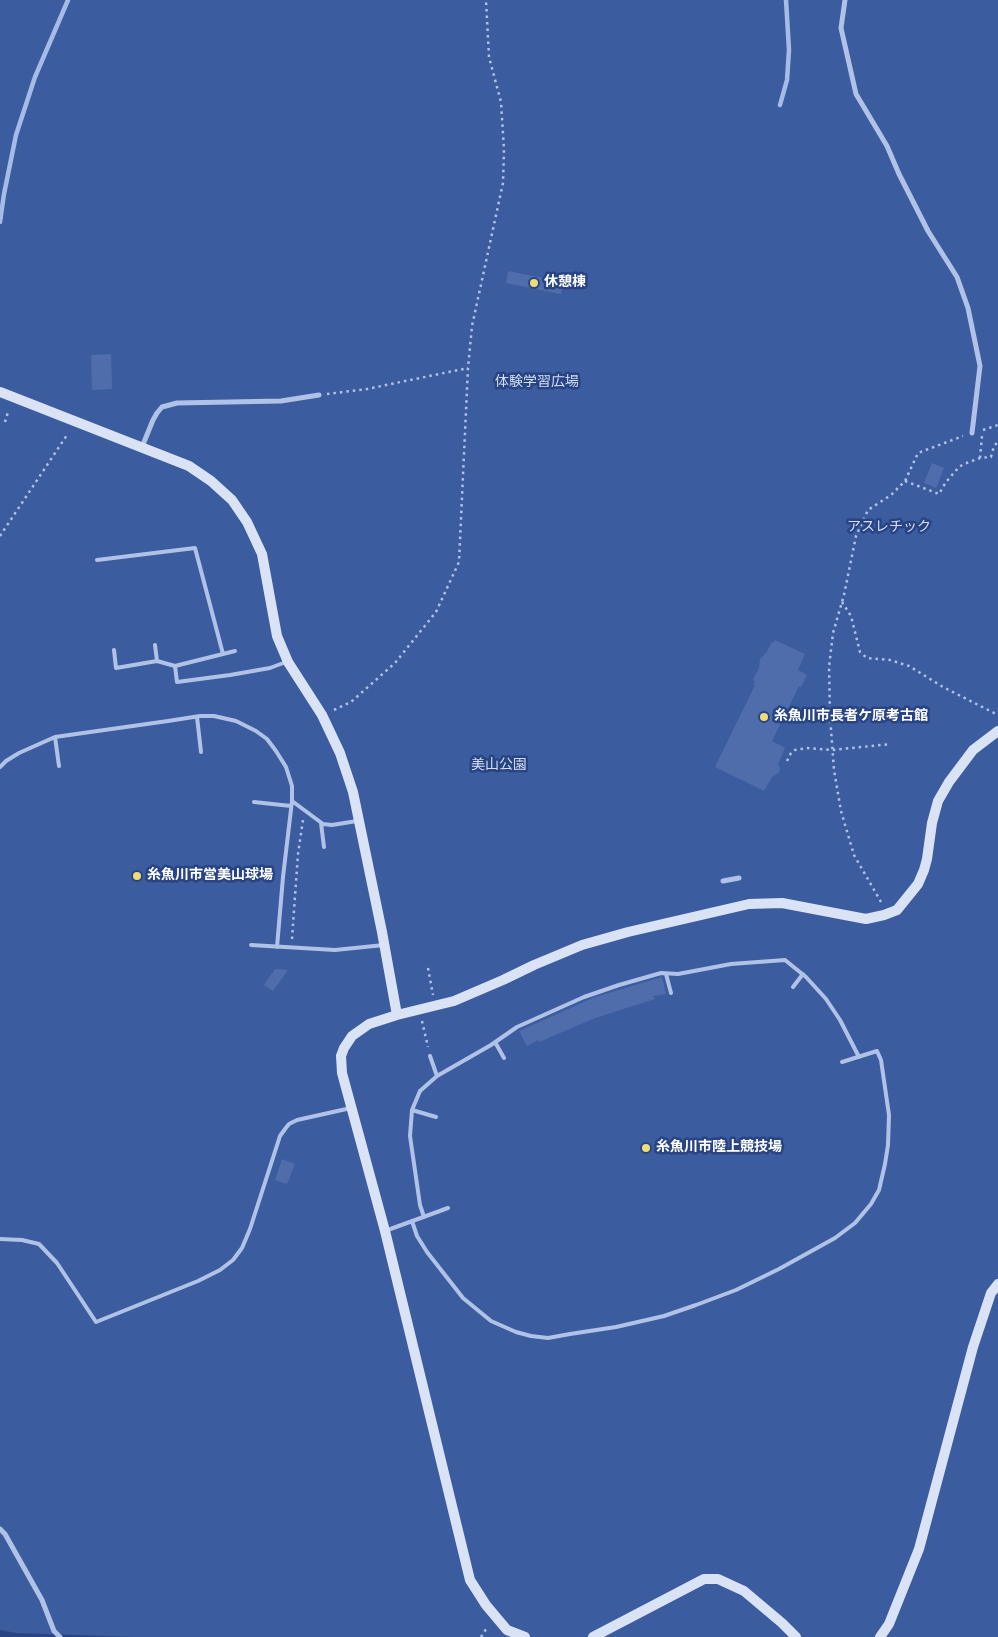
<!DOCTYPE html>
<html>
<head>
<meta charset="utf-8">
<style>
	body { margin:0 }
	canvas { display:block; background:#284483 }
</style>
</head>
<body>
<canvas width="998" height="1637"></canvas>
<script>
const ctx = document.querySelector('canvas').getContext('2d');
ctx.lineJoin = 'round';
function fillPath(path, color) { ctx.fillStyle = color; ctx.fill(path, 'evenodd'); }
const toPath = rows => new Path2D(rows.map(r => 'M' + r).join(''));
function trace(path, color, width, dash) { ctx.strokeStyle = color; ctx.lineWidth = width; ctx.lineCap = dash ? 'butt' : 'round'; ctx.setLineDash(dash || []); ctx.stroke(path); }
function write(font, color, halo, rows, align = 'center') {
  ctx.font = font + ' "Source Sans 3","Noto Sans JP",sans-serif'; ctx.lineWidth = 5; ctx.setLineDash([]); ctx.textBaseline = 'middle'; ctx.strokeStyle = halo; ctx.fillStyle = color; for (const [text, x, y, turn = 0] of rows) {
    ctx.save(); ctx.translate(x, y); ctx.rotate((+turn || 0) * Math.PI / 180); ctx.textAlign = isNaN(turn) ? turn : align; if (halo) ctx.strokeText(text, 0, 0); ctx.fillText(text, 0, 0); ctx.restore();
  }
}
const green = toPath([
	[0,0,998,0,998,1637,134,1637,16,1633,0,1630]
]);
const stream = toPath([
	[780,105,787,80,789,50,786,0],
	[0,222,4,194,16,135,35,77,68,0]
]);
const building = toPath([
	[508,271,563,282,561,294,506,283],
	[111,354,112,389,92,390,91,355],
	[932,463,944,468,936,488,924,483],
	[775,640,805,654,798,670,807,675,801,687,799,686,772,741,785,748,778,764,780,768,779,773,772,777,764,791,715,767,755,685,753,685,755,681,753,680,759,668,760,659,766,653,772,642,773,643],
	[275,969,288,970,273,991,264,985],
	[662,977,666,994,653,996,655,999,595,1018,539,1042,538,1040,527,1046,519,1031,595,997],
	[282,1159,295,1164,287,1184,275,1180]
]);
const path = toPath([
	[327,394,367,389,468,368],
	[5,422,8,412],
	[983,430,998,425],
	[980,458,982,436],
	[905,481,939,494,946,482,959,467,964,464,980,458,991,457,994,446,998,442],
	[0,536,67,435],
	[842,602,851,616,860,652,867,658,890,660,909,666,943,687,998,715],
	[334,710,351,702,395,663,436,612,459,562,468,368,472,326,503,183,504,150,501,102,489,57,486,0],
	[787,761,791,753,795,750,807,748,832,750,891,744],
	[881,902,854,855,841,811,834,770,830,716,829,667,833,633,844,595,856,536,868,510,891,495,905,481,918,453,963,436],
	[292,939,298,854,303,820],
	[428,968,433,995],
	[422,1021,428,1047],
	[481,1637,488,1626]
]);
const lane = toPath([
	[97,560,195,548,223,654],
	[155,645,157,661,175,666],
	[114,650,116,668,157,661],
	[235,651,175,666,177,682,230,675,270,668,286,662],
	[197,717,201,752],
	[55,737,59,766],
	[0,767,6,761,19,753,55,737,168,721,200,716,214,716,236,721,256,731,267,739,276,751,286,767,292,786,292,801,283,877,277,947],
	[292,801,323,824,332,825,357,821],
	[254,802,291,806],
	[321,823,324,847],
	[251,945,335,950,384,945],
	[666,974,671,993],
	[793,987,803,974],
	[495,1042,504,1058],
	[430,1056,437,1076],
	[412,1110,436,1117],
	[424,1217,420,1205,410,1136,412,1110,420,1091,437,1076,491,1045,517,1027,584,997,619,985,661,973,678,974,731,964,785,960,806,977,826,999,840,1020,859,1057],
	[412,1221,417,1236,427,1252,463,1298,491,1321,516,1332,531,1336,548,1338,570,1334,616,1327,664,1316,696,1305,736,1290,779,1269,835,1238,855,1223,871,1204,879,1190,885,1164,888,1145,889,1115,881,1060,877,1051,842,1062],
	[385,1231,448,1208],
	[0,1239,22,1240,39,1244,57,1263,96,1322,198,1281,220,1270,233,1260,242,1248,250,1229,280,1136,285,1129,289,1124,297,1120,351,1108]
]);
const street = toPath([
	[845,0,841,28,856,94,887,146,899,174,928,231,957,277,968,308,980,366,972,433],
	[142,447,153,420,157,413,162,407,177,403,281,401,319,395],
	[723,881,739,878],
	[0,1529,5,1534,42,1600,54,1631,60,1637]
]);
const secondary = toPath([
	[0,392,189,466,211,481,232,500,247,522,262,554,277,636,288,662,322,715,340,753,353,792,382,932,397,1015],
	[525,1637,507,1630,486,1605,470,1580,385,1231,342,1073,341,1056,344,1048,352,1036,369,1024,397,1015,454,1001,503,980,534,965,582,945,628,932,749,904,782,903,866,919,884,915,897,910,918,884,924,870,927,859,932,823,938,801,949,782,973,750,998,731],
	[593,1637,704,1579,718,1579,744,1591,782,1623,796,1637],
	[880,1637,889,1624,919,1549,973,1347,991,1293,998,1284]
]);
const markers = [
	[534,283,5,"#efdc77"],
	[764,717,5,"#efdc77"],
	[137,876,5,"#efdc77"],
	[646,1148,5,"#efdc77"]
];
const poiNames = [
	["休憩棟",544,283],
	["糸魚川市長者ケ原考古館",774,717],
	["糸魚川市営美山球場",147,876],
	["糸魚川市陸上競技場",656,1148]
];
const parkNames = [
	["体験学習広場",537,383],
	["アスレチック",889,528],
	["美山公園",499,766]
];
fillPath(green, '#3c5ca0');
trace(stream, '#a6bce7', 4.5);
fillPath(building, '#506dab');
trace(path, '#b1c2e7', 2.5, [2.5, 4]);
trace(lane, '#b1c2e7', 4);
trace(street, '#b1c2e7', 5);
trace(secondary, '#dae3f6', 10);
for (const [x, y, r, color] of markers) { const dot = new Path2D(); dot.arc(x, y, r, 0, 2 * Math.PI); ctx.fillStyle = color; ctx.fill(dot); trace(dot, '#284483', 2); }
write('bold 14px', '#fff', '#284483', poiNames, 'left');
write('14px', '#d4dff6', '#284483', parkNames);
</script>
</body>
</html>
